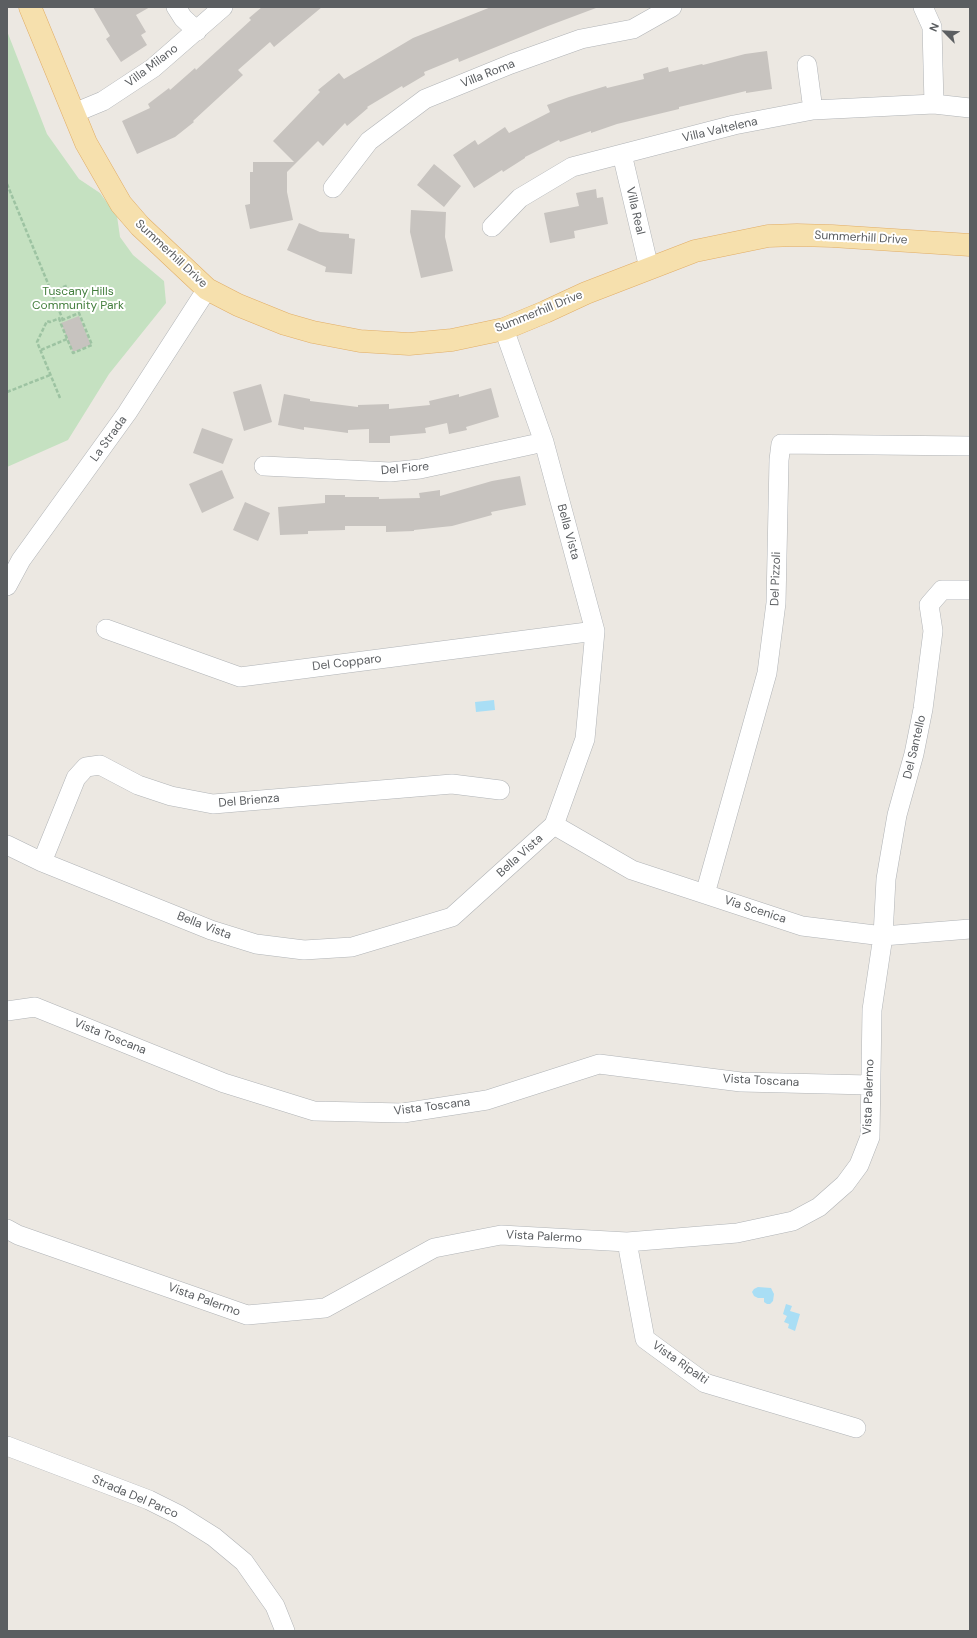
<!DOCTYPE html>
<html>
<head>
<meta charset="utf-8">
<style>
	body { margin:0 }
	#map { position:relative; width:977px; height:1638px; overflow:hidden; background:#ece8e2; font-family:"DM Sans",sans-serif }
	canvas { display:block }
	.frame { position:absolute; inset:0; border:8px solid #5b5e61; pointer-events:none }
	.north { position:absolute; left:925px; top:12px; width:40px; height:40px; -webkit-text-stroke:3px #fff; paint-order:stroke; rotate:294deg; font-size:11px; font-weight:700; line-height:16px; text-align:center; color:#5b5e61 }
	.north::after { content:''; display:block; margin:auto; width:14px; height:18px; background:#5b5e61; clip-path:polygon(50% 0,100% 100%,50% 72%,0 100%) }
</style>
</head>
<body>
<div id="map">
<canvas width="977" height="1638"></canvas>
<div class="frame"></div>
<div class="north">N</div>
</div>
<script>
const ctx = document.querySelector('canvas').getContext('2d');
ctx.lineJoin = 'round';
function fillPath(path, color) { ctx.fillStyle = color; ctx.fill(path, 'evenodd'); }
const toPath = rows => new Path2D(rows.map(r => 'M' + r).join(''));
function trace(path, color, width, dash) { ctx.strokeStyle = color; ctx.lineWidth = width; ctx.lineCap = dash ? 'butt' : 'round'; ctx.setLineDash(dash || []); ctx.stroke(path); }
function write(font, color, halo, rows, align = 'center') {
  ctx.font = font + ' "DM Sans",sans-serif'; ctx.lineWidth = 4; ctx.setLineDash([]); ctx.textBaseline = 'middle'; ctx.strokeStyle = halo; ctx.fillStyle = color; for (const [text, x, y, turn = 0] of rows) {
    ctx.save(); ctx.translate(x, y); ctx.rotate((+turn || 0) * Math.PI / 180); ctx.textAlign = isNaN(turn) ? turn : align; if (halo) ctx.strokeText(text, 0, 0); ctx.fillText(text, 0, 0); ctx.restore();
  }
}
const green = toPath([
	[7,31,47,134,79,179,100,193,117,216,120,237,133,255,164,281,166,303,109,374,68,440,7,467]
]);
const water = toPath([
	[494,700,495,710,476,712,475,702],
	[758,1287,771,1288,774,1294,773,1301,770,1304,767,1304,764,1302,764,1298,758,1298,754,1296,752,1292,754,1289],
	[786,1304,792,1306,790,1311,800,1314,795,1331,788,1328,789,1324,784,1322,787,1316,783,1314]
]);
const building = toPath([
	[93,7,150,7,136,15,146,32,141,35,147,45,121,62,106,39,110,36],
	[262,7,322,7,274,47,270,42,238,70,243,75,193,121,194,122,175,137,137,154,122,121,150,108,148,104,169,88,170,90,195,68,196,70,251,20,249,18],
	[491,7,596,7,596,8,548,26,459,62,458,58,424,72,425,75,403,88,402,86,367,107,368,108,347,126,345,123,323,146,318,141,287,172,287,192,293,220,250,229,245,205,250,204,250,172,253,172,253,162,294,162,273,141,320,92,318,90,339,73,344,79,413,38],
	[767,51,772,89,746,93,746,91,679,107,679,109,617,124,591,133,591,131,560,142,559,140,525,157,525,158,503,172,502,170,474,188,453,155,475,140,478,145,505,127,509,133,550,112,547,105,569,97,606,86,607,88,644,79,643,74,668,67,669,72,702,64,703,65,745,54],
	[434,164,461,186,444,207,417,185],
	[596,189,597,198,603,197,608,224,574,231,575,238,550,243,544,213,579,206,576,193],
	[411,210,446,212,445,237,453,271,421,278,410,232],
	[299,223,320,232,349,234,349,238,355,239,352,274,325,272,326,267,287,250],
	[79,316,91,345,73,352,61,323],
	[261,384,272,422,244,431,233,392],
	[491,388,499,417,466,427,467,430,449,434,447,423,425,428,426,433,390,436,390,443,369,443,369,429,348,430,348,433,304,427,304,430,278,425,284,394,310,399,310,401,358,407,358,405,389,404,389,409,430,405,429,401,459,394,459,397],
	[202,428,233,439,223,464,193,453],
	[222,470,234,498,202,513,189,484],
	[520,476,526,505,491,512,492,515,452,526,414,530,414,531,386,532,386,526,345,526,345,530,308,531,308,534,280,535,278,507,325,503,325,495,345,495,345,497,379,497,379,499,420,498,419,493,440,490,440,496,492,481],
	[245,502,270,513,258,541,233,530]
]);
const path = toPath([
	[7,184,63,320],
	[52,292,68,285],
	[59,318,60,321,61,323,61,324,73,353,92,345,79,313,60,321],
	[41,350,67,339],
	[7,392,50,375],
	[60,398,37,342,47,321,50,322,60,318]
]);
const minor = toPath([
	[176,7,183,18,197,31],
	[923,7,932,27,934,104],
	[807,65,813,110],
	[74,113,103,101,153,68,223,7],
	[622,154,649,268],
	[333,188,369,141,425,99,511,64,581,39,633,29,672,7],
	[492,227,520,198,572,167,734,125,813,110,934,104,970,108],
	[264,466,390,472,420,469,544,442],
	[7,586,21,560,127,413,207,289],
	[106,629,240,677,595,631],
	[554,825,632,870,802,926,883,936,970,929],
	[7,845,42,862,211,930,256,944,304,950,352,947,452,917,554,825,585,739,595,631,544,442,504,329],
	[42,862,76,778,86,767,100,765,138,785,171,796,213,804,452,784,500,790],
	[705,894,767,673,776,603,779,460,781,444,970,446],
	[7,1011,35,1007,224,1083,314,1111,403,1113,487,1100,599,1064,741,1082,870,1085],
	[7,1229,18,1235,247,1315,325,1308,434,1248,501,1235,627,1242,737,1233,793,1221,819,1207,845,1184,859,1165,870,1137,872,1010,883,936,886,879,897,815,914,754,923,709,933,631,929,605,942,590,970,590],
	[627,1242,645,1339,705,1383,856,1428],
	[7,1446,149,1500,179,1515,214,1537,244,1562,275,1606,285,1631]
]);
const major = toPath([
	[30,7,86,143,121,204,140,226,207,289,238,305,285,324,313,332,360,341,409,344,452,340,504,329,545,312,586,293,695,251,768,236,797,235,832,236,970,245]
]);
const streetNames = [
	["Villa Milano",152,66,-37],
	["Villa Roma",488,74,-22],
	["Villa Valtelena",720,130,-13],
	["Villa Real",635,211,77],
	["Summerhill Drive",861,238,3],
	["Summerhill Drive",171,254,43],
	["Summerhill Drive",539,312,-22],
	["La Strada",109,439,-54],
	["Del Fiore",405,469,-5],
	["Bella Vista",568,532,75],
	["Del Pizzoli",776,579,-88],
	["Del Copparo",347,663,-7],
	["Del Santello",915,747,-77],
	["Del Brienza",249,801,-5],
	["Bella Vista",520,856,-42],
	["Via Scenica",755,910,18],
	["Bella Vista",204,926,21],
	["Vista Toscana",110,1037,22],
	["Vista Toscana",761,1081,3],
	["Vista Palermo",869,1097,-88],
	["Vista Toscana",432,1107,-7],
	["Vista Palermo",544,1237,3],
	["Vista Palermo",204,1300,20],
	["Vista Ripalti",680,1363,35],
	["Strada Del Parco",135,1497,23]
];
const parkNames = [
	["Tuscany Hills",78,292],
	["Community Park",78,306]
];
fillPath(green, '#c5e1c1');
fillPath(water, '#a9def5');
fillPath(building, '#c7c3bf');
trace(minor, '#b0b3b6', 20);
trace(major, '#e1ad66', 23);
trace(path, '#9dc3a2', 2.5, [4, 2]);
trace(minor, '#fff', 19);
trace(major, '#f6e0ad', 22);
write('12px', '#5b5e61', '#fff', streetNames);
write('12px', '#437e3d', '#fff', parkNames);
</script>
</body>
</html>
